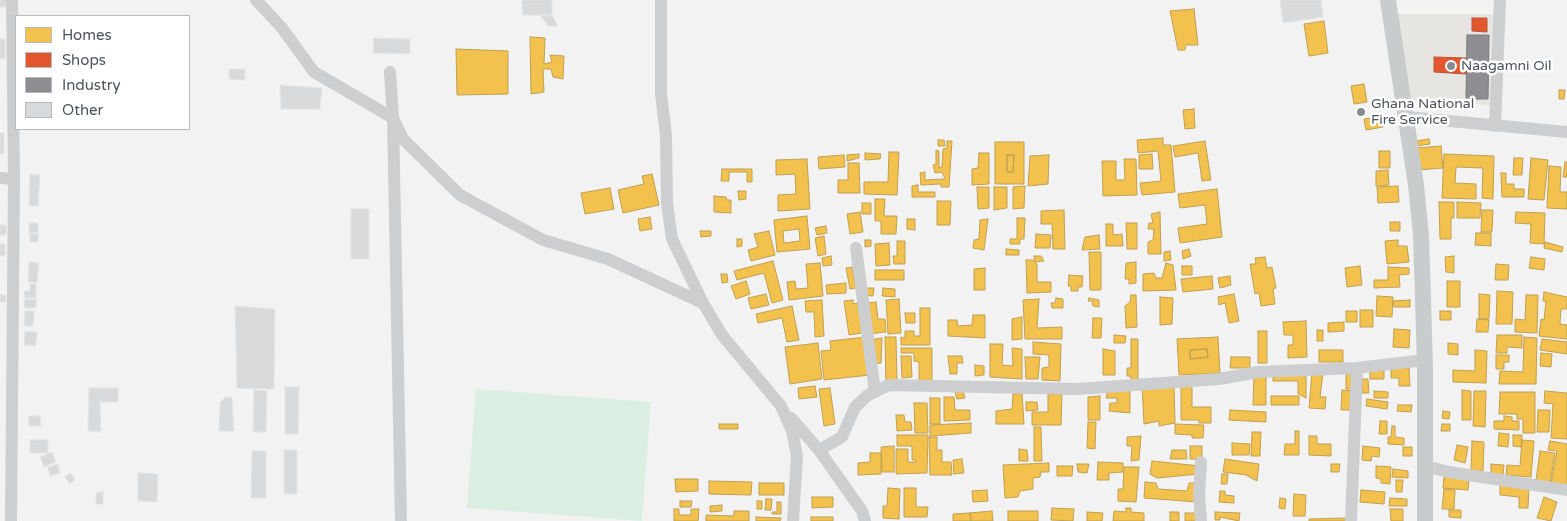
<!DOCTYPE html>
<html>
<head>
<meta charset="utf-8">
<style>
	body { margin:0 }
	#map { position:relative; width:1567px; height:521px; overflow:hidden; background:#f2f2f2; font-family:"Varela Round",sans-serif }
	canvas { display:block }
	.legend { position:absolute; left:15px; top:15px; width:175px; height:115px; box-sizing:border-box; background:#fff; border:1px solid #b7bbbe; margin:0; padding:6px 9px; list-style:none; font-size:15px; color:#4b545c }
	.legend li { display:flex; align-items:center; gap:10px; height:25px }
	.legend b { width:25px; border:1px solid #b7bbbe }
</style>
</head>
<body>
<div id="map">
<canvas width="1567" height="521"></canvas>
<ul class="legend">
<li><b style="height:14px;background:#f2c14e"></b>Homes</li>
<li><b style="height:14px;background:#e4572e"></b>Shops</li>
<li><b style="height:14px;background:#8d8d92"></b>Industry</li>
<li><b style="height:14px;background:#d8d9db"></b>Other</li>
</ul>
</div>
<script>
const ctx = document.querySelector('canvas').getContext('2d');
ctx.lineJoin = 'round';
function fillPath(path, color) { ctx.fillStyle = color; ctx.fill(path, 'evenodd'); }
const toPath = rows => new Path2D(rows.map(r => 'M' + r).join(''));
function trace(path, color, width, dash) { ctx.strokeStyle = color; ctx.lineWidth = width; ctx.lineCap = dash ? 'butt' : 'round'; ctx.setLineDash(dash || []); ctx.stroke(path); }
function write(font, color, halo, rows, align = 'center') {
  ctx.font = font + ' "Varela Round",sans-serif'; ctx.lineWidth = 5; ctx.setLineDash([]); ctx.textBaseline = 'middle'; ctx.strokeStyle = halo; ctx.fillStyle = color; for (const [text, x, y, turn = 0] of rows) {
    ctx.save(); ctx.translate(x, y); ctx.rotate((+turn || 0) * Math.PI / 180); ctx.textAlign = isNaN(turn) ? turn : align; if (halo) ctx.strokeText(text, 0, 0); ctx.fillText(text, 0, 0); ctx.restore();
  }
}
const commercial = toPath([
	[1395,14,1495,14,1494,106,1419,98,1409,104]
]);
const green = toPath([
	[476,389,651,402,642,521,467,508]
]);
const homes = toPath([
	[1194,9,1198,45,1186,45,1185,50,1178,50,1170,11,1194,9],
	[1324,21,1328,53,1309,56,1304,24,1324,21],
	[530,37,545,38,544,64,552,62,550,55,564,56,563,79,553,77,551,69,543,69,544,92,531,94,530,37],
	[456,49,508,51,508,94,457,95,456,49],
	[1364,84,1367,102,1354,104,1351,86,1364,84],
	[1559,90,1565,90,1564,99,1559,99,1559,90],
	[1194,109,1195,128,1185,129,1183,110,1194,109],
	[1382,117,1383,127,1366,130,1364,119,1382,117],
	[1163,138,1163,145,1171,145,1175,192,1142,195,1140,183,1161,181,1158,151,1138,153,1137,140,1163,138],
	[1429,139,1430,144,1416,146,1415,141,1429,139],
	[938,140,944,140,945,146,938,146,938,140],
	[947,141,952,141,949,187,941,187,941,184,921,185,920,173,925,172,925,180,945,179,942,172,935,173,933,165,936,164,936,150,939,151,939,168,942,167,943,149,947,148,947,141],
	[1205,141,1211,180,1202,181,1198,153,1175,157,1173,146,1205,141],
	[995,142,1024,142,1024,184,995,184,995,142],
	[1007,155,1014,155,1013,172,1007,172,1007,155],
	[1441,146,1443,168,1419,170,1417,148,1441,146],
	[1379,151,1390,151,1390,168,1379,168,1379,151],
	[889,152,899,152,897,195,864,194,864,182,888,182,889,152],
	[865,153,881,154,880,159,865,160,865,153],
	[979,153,989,153,989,184,972,185,972,169,978,168,979,153],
	[859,154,859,158,847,161,847,155,859,154],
	[1152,154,1153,169,1139,169,1139,155,1152,154],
	[1444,154,1494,156,1493,199,1482,198,1483,168,1456,167,1455,183,1476,184,1476,199,1442,198,1444,154],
	[844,155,845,167,819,169,818,157,844,155],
	[1007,155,1014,155,1013,172,1007,172,1007,155],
	[1049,155,1048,184,1028,186,1030,156,1049,155],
	[1514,158,1523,158,1522,175,1513,175,1514,158],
	[1531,158,1548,160,1544,200,1528,199,1531,158],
	[807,159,810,209,778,211,778,195,796,194,795,174,776,175,776,160,807,159],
	[1124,159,1136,159,1137,195,1103,196,1102,161,1116,161,1116,180,1125,180,1124,159],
	[1565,162,1567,162,1567,177,1563,177,1565,162],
	[848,163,859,163,860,193,838,193,838,180,848,180,848,163],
	[1549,166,1561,167,1560,192,1567,192,1567,209,1547,208,1549,166],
	[722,169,752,169,752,182,747,182,747,172,729,172,729,181,721,181,722,169],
	[1388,170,1389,185,1376,186,1376,171,1388,170],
	[1501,173,1506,173,1506,184,1514,184,1514,189,1524,189,1524,197,1502,197,1501,173],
	[652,174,659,205,623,213,618,190,644,184,642,176,652,174],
	[918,185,918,192,935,192,935,197,912,197,912,186,918,185],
	[1025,186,1024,208,1013,209,1013,187,1025,186],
	[1398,186,1399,202,1378,203,1377,187,1398,186],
	[977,187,989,187,989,208,978,209,977,187],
	[994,187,1007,187,1007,208,994,210,994,187],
	[610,188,614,209,585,214,581,193,610,188],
	[1217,189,1222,237,1180,243,1178,228,1207,224,1205,205,1180,208,1178,194,1217,189],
	[738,191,746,191,746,199,739,200,738,191],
	[714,196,726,197,727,200,731,200,731,213,714,212,714,196],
	[875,199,885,199,884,216,897,216,896,234,881,234,881,221,875,221,875,199],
	[937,201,951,201,950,225,937,225,937,201],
	[1439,202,1454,202,1454,218,1451,218,1451,239,1440,239,1439,202],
	[1457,202,1481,203,1480,218,1457,218,1457,202],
	[862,203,871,203,871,214,862,214,862,203],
	[1064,210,1065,249,1053,249,1052,224,1041,224,1041,211,1064,210],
	[1482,210,1493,210,1492,232,1481,232,1482,210],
	[860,212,863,232,850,234,847,214,860,212],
	[1160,212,1161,254,1148,254,1148,242,1153,240,1154,229,1148,229,1149,223,1153,223,1151,214,1160,212],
	[1516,212,1545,213,1544,244,1530,243,1531,224,1515,223,1516,212],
	[807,216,810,249,777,252,774,220,807,216],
	[799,229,800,241,784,243,783,231,799,229],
	[650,217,652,229,640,231,638,219,650,217],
	[1017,218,1025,218,1024,239,1020,239,1020,244,1010,244,1010,239,1017,239,1017,218],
	[907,219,915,219,915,230,907,229,907,219],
	[988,219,984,250,973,248,974,240,979,239,980,220,988,219],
	[1390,222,1400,222,1400,231,1390,231,1390,222],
	[1126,223,1137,223,1137,249,1127,249,1126,223],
	[1106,224,1113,224,1113,235,1122,234,1123,246,1106,246,1106,224],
	[826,226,827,233,817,235,815,228,826,226],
	[700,231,711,231,711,236,701,237,700,231],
	[769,231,775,255,751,261,748,250,758,247,754,234,769,231],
	[1476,233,1491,233,1491,246,1475,245,1476,233],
	[1036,234,1051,235,1050,248,1035,248,1036,234],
	[1099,235,1100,249,1082,250,1085,237,1099,235],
	[824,236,826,254,818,256,815,238,824,236],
	[737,239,742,239,742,246,737,247,737,239],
	[865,240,871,240,871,246,865,247,865,240],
	[1398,240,1398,246,1407,246,1409,262,1387,264,1385,241,1398,240],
	[897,241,905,241,905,264,894,264,893,256,897,256,897,241],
	[1545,242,1563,247,1562,252,1544,248,1545,242],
	[889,243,890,265,876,266,875,244,889,243],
	[1006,249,1019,250,1019,255,1006,255,1006,249],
	[1189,249,1191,256,1183,259,1182,251,1189,249],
	[1170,251,1171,260,1164,261,1164,252,1170,251],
	[1089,252,1101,252,1101,290,1090,290,1089,252],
	[831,256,832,265,823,266,822,258,831,256],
	[1034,256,1041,256,1044,261,1035,262,1034,256],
	[1454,256,1454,273,1446,272,1445,257,1454,256],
	[1265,257,1267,268,1272,267,1276,288,1273,289,1275,304,1261,306,1259,293,1255,294,1250,264,1256,264,1255,258,1265,257],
	[1531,257,1545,259,1544,270,1529,268,1531,257],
	[1026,260,1033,260,1037,264,1037,282,1051,282,1051,292,1027,293,1026,260],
	[773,261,783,300,772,303,764,273,737,280,734,271,773,261],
	[1136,262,1136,283,1129,284,1129,279,1125,279,1126,263,1136,262],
	[820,263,823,296,789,300,787,282,795,281,796,289,808,288,806,264,820,263],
	[1166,263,1173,265,1176,290,1143,291,1143,274,1154,273,1156,278,1162,278,1166,263],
	[1496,264,1509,265,1508,280,1495,280,1496,264],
	[1182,266,1192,266,1192,275,1182,275,1182,266],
	[1360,266,1362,285,1347,287,1345,268,1360,266],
	[852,267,856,288,850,289,846,268,852,267],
	[1388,267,1409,268,1409,274,1399,275,1400,287,1374,288,1374,280,1388,280,1388,267],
	[985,268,985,290,974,290,974,269,985,268],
	[875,270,904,270,904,280,875,280,875,270],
	[721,274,727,274,728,282,722,283,721,274],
	[1069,275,1083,276,1082,287,1078,287,1078,291,1071,291,1071,286,1068,286,1069,275],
	[1212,276,1213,289,1183,292,1181,279,1212,276],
	[1230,276,1231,285,1220,288,1218,278,1230,276],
	[746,281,750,294,736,299,731,286,746,281],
	[1447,281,1460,281,1460,307,1447,307,1447,281],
	[846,283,846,293,827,294,826,285,846,283],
	[864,288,874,288,873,296,864,295,864,288],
	[883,288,895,289,895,297,882,296,883,288],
	[1497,291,1513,292,1512,324,1496,324,1497,291],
	[1544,292,1567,297,1567,309,1561,309,1560,324,1567,325,1567,339,1539,336,1541,319,1544,320,1546,301,1543,301,1544,292],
	[766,294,769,305,751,309,748,298,766,294],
	[1234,294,1239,321,1229,323,1225,303,1219,305,1218,297,1234,294],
	[1479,294,1490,295,1489,319,1479,319,1479,294],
	[1131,295,1136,295,1137,327,1126,328,1125,306,1130,302,1131,295],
	[1526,295,1538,295,1537,333,1515,332,1515,319,1525,320,1526,295],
	[1377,296,1393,297,1392,317,1376,316,1377,296],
	[1160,297,1173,298,1172,324,1160,325,1160,297],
	[1056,298,1063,299,1063,308,1052,308,1051,303,1055,303,1056,298],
	[1089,298,1099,300,1099,307,1093,306,1092,301,1088,301,1089,298],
	[899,299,901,333,888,334,886,300,899,299],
	[1039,299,1037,328,1062,327,1062,339,1025,339,1023,300,1039,299],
	[822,300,824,336,815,337,814,312,806,312,805,301,822,300],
	[853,300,853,304,858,303,862,333,849,335,844,301,853,300],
	[1410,300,1410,307,1394,307,1393,301,1410,300],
	[876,302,878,319,885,319,886,332,868,334,866,303,876,302],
	[792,306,799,340,787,342,782,318,758,323,756,314,792,306],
	[920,308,930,308,930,345,901,345,901,337,905,338,905,331,914,331,914,336,920,336,920,308],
	[1360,310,1373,310,1373,327,1360,327,1360,310],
	[1346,311,1357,311,1357,322,1346,322,1346,311],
	[1440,311,1451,311,1451,320,1440,320,1440,311],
	[905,313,915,313,915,323,906,323,905,313],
	[973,315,985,315,985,338,948,336,948,320,957,320,958,326,972,325,973,315],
	[1022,317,1022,339,1012,340,1012,319,1022,317],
	[1093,318,1102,318,1101,338,1092,338,1093,318],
	[1477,319,1489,320,1488,332,1476,332,1477,319],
	[1306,321,1307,357,1288,358,1288,345,1293,345,1293,335,1284,335,1283,322,1306,321],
	[1344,322,1344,331,1328,332,1328,323,1344,322],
	[1394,329,1410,330,1409,348,1393,347,1394,329],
	[1317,330,1323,330,1323,341,1317,341,1317,330],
	[1258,331,1267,331,1267,363,1258,363,1258,331],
	[1114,335,1126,336,1125,343,1114,343,1114,335],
	[1497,335,1522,335,1522,348,1507,347,1507,353,1496,353,1497,335],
	[866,337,870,375,824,380,821,351,831,350,830,341,866,337],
	[885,337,896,337,897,383,886,383,885,337],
	[1218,337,1220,373,1179,375,1177,339,1218,337],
	[1207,349,1208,357,1190,359,1190,350,1207,349],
	[1524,337,1537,338,1536,384,1499,384,1500,371,1523,372,1524,337],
	[882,338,881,363,873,364,870,340,882,338],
	[1131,339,1138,339,1138,380,1132,381,1130,376,1127,376,1127,368,1131,368,1131,339],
	[1542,339,1567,342,1567,354,1540,350,1542,339],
	[1033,342,1061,344,1060,381,1042,380,1042,368,1049,367,1049,355,1033,354,1033,342],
	[818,343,822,379,790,384,785,347,818,343],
	[1448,343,1458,344,1458,355,1448,354,1448,343],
	[990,344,1003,344,1002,365,1013,366,1012,348,1022,349,1022,379,990,377,990,344],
	[901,348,932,348,932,384,919,380,919,362,914,361,914,353,901,353,901,348],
	[1103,349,1115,351,1115,375,1103,375,1103,349],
	[1207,349,1208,357,1190,359,1190,350,1207,349],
	[1319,350,1343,350,1343,362,1319,362,1319,350],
	[1475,350,1487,351,1486,383,1453,382,1453,370,1475,371,1475,350],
	[1541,353,1552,354,1551,367,1540,366,1541,353],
	[1496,355,1509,355,1509,362,1504,362,1504,369,1496,369,1496,355],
	[901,356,911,356,912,377,902,378,901,356],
	[948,356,962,356,963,363,957,363,957,374,950,374,948,356],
	[1025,357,1040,357,1038,379,1026,379,1025,357],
	[1231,357,1250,357,1250,368,1230,368,1231,357],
	[975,365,984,366,984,375,975,376,975,365],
	[1409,368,1410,386,1399,386,1399,378,1391,378,1391,369,1409,368],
	[1384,369,1384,379,1370,379,1370,370,1384,369],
	[1346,370,1353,370,1353,389,1346,389,1346,370],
	[1312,372,1323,373,1320,397,1326,397,1325,409,1309,408,1312,372],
	[1273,374,1306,374,1306,398,1298,394,1298,381,1273,381,1273,374],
	[1254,375,1266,375,1266,405,1253,405,1254,375],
	[1362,379,1368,379,1369,393,1362,393,1362,379],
	[1181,383,1192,383,1192,407,1211,407,1211,423,1199,423,1199,420,1181,420,1181,383],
	[1174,385,1175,423,1159,426,1159,421,1144,424,1142,386,1174,385],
	[815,386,817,397,799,399,798,388,815,386],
	[830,388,835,424,824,426,819,389,830,388],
	[1108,390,1130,390,1130,413,1109,411,1110,403,1117,403,1117,398,1106,398,1108,390],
	[1342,390,1354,391,1352,410,1341,410,1342,390],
	[1462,390,1471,391,1471,420,1462,420,1462,390],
	[963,391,965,398,957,399,955,392,963,391],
	[1374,391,1388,392,1388,398,1374,398,1374,391],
	[1474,391,1486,391,1485,427,1473,426,1474,391],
	[1545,391,1567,393,1567,439,1551,438,1553,404,1544,403,1545,391],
	[1500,392,1535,392,1535,433,1523,433,1523,419,1517,419,1517,414,1499,414,1500,392],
	[1022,393,1024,424,996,424,996,411,1012,409,1013,394,1022,393],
	[1048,394,1062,394,1061,425,1032,425,1032,412,1048,412,1048,394],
	[1100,396,1100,420,1088,420,1088,397,1100,396],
	[1271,396,1299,396,1299,405,1271,405,1271,396],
	[944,397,954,397,955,410,970,410,970,420,944,421,944,397],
	[930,398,940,398,940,424,930,424,930,398],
	[1367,399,1388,402,1387,409,1366,406,1367,399],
	[1026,402,1037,402,1038,410,1026,411,1026,402],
	[914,403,927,403,928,433,915,433,914,403],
	[1398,405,1412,405,1411,412,1397,411,1398,405],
	[1230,410,1266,412,1266,422,1229,420,1230,410],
	[1538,410,1550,410,1549,432,1537,432,1538,410],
	[1443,411,1450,412,1449,419,1442,418,1443,411],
	[896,415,904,415,905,422,911,422,912,430,897,431,896,415],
	[1504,416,1512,417,1512,421,1519,421,1519,430,1494,429,1494,421,1504,421,1504,416],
	[1380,421,1387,421,1387,434,1379,434,1380,421],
	[1088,422,1096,422,1095,449,1087,448,1088,422],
	[971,423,971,433,930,436,930,425,971,423],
	[719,424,738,424,738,429,719,429,719,424],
	[1175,424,1204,425,1203,438,1192,438,1192,435,1175,434,1175,424],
	[1442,424,1450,424,1450,431,1441,431,1442,424],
	[1392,426,1395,426,1395,437,1404,438,1404,445,1388,444,1388,437,1391,437,1392,426],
	[1034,427,1041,427,1042,461,1034,461,1034,427],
	[1295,431,1299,431,1299,455,1284,455,1285,444,1295,444,1295,431],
	[1252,432,1261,432,1260,456,1251,456,1252,432],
	[1499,433,1509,434,1508,447,1498,446,1499,433],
	[897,435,928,435,927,473,896,474,896,449,908,449,908,462,916,462,916,460,912,460,912,446,897,446,897,435],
	[1513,435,1522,435,1521,447,1513,446,1513,435],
	[1141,436,1139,460,1131,461,1132,446,1127,446,1127,437,1141,436],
	[1309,436,1317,436,1317,444,1331,444,1331,456,1309,455,1309,436],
	[929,437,937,437,937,450,942,450,942,462,951,462,952,475,930,475,929,437],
	[1522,440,1534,441,1531,477,1506,475,1507,465,1520,466,1522,440],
	[1472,441,1484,442,1483,471,1471,471,1472,441],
	[1550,441,1567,444,1567,486,1551,483,1557,451,1548,450,1550,441],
	[1232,443,1250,444,1249,455,1232,455,1232,443],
	[1457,445,1468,447,1465,463,1454,460,1457,445],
	[894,446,894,472,882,472,881,447,894,446],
	[1190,446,1202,446,1202,459,1190,459,1190,446],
	[1363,446,1380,448,1379,457,1372,456,1371,461,1362,460,1363,446],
	[1403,447,1412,447,1412,456,1403,456,1403,447],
	[1019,449,1027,450,1028,461,1019,461,1019,449],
	[1172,450,1186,450,1187,459,1170,459,1172,450],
	[1540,451,1555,453,1550,483,1536,480,1540,451],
	[870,453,881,453,881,474,858,475,858,463,870,462,870,453],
	[962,459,964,473,954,474,953,460,962,459],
	[1225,459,1259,464,1257,481,1246,475,1223,472,1225,459],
	[1152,461,1200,466,1199,474,1157,478,1150,474,1152,461],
	[1098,462,1123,463,1123,472,1109,473,1109,480,1097,480,1098,462],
	[1049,463,1049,472,1041,472,1040,477,1033,478,1033,489,1020,491,1018,497,1005,498,1003,465,1049,463],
	[1077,464,1089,464,1087,473,1078,472,1077,464],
	[1331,464,1340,464,1339,472,1331,472,1331,464],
	[1491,464,1504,465,1503,475,1491,475,1491,464],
	[1057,466,1073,466,1072,476,1057,476,1057,466],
	[1376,466,1391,467,1390,484,1381,483,1381,479,1376,478,1376,466],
	[1124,467,1139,467,1136,502,1118,501,1118,489,1123,489,1124,467],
	[1393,469,1408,471,1408,478,1392,477,1393,469],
	[1222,474,1228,474,1227,484,1221,484,1222,474],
	[1444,477,1469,478,1468,490,1443,488,1444,477],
	[675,479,698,479,698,491,676,492,675,479],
	[1396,480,1403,480,1402,492,1396,492,1396,480],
	[709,481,752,482,751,495,709,494,709,481],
	[1145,482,1156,483,1158,489,1187,491,1189,483,1198,483,1197,502,1144,498,1145,482],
	[759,483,784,483,784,495,759,495,759,483],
	[1500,483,1529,485,1528,508,1519,508,1519,497,1500,495,1500,483],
	[888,488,900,489,899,519,883,518,883,506,887,506,888,488],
	[904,488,916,488,916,507,928,507,927,517,904,517,904,488],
	[1444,489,1455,490,1454,509,1442,509,1444,489],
	[987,490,988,501,973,502,972,491,987,490],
	[1361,490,1385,492,1384,504,1360,502,1361,490],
	[1220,491,1225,491,1225,495,1234,496,1234,503,1219,502,1220,491],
	[1294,494,1306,495,1305,516,1293,516,1294,494],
	[812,497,833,497,833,507,812,508,812,497],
	[1544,497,1557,502,1551,521,1537,518,1544,497],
	[1280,498,1286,499,1285,509,1279,508,1280,498],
	[1390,498,1407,499,1407,506,1389,506,1390,498],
	[766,499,772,499,771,510,765,510,766,499],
	[680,501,692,501,691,507,680,507,680,501],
	[757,501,762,501,762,509,757,509,757,501],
	[777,502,781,502,781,514,772,514,772,512,777,512,777,502],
	[722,505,722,511,710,512,710,506,722,505],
	[1052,508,1074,509,1073,521,1051,520,1052,508],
	[1126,508,1131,508,1131,512,1144,513,1144,521,1113,521,1114,511,1126,512,1126,508],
	[674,509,679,509,679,515,691,515,691,509,699,509,698,521,674,521,674,509],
	[1390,509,1403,509,1403,521,1391,521,1390,509],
	[1449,510,1461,510,1461,518,1449,517,1449,510],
	[734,511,749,511,749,521,706,521,706,515,734,516,734,511],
	[992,511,993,521,971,521,970,513,992,511],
	[1008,511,1038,511,1038,521,1008,521,1008,511],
	[1087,512,1103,513,1102,521,1087,521,1087,512],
	[1170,512,1179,512,1179,521,1170,521,1170,512],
	[1215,512,1240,513,1239,521,1220,517,1220,520,1215,520,1215,512],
	[970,513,971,521,953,521,953,514,970,513],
	[1185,513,1196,513,1196,521,1185,521,1185,513],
	[756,517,781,518,780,521,756,521,756,517],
	[811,517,833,517,833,521,811,521,811,517],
	[1346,518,1346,521,1309,521,1309,519,1346,518]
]);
const shops = toPath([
	[1472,18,1487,18,1487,32,1472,31,1472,18],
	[1434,57,1466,58,1466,74,1434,72,1434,57]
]);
const industry = toPath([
	[1467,35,1489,35,1488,99,1466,99,1467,35]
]);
const building = toPath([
	[0,0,6,0,6,7,0,7,0,0],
	[522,0,552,0,552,15,523,15,522,0],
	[1280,0,1321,0,1323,17,1283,23,1280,0],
	[540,15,552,15,558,26,548,26,540,15],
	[374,38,410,39,410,54,373,53,374,38],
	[0,39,5,39,5,59,0,59,0,39],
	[229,69,245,69,245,80,229,79,229,69],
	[280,85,322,88,320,109,281,109,280,85],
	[0,133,4,133,4,154,0,154,0,133],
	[30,174,40,175,38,206,29,206,30,174],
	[351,209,369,209,369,259,351,259,351,209],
	[29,223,38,223,38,233,29,233,29,223],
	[0,225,6,225,6,235,0,235,0,225],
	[30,234,38,234,38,242,30,242,30,234],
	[0,244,5,244,5,256,0,256,0,244],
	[29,262,39,263,37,283,28,282,29,262],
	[30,284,36,284,36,298,25,298,24,291,30,291,30,284],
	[0,295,6,295,6,302,0,302,0,295],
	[36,299,36,308,25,308,24,300,36,299],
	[235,306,275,309,274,389,237,388,235,306],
	[25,311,34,311,33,326,24,326,25,311],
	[25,331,37,332,36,346,24,345,25,331],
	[285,387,299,387,298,434,285,434,285,387],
	[89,388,118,388,118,402,100,402,101,432,88,431,89,388],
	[254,390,267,391,266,432,253,432,254,390],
	[225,397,232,398,234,431,219,431,220,403,225,397],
	[29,416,40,416,41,426,29,426,29,416],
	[30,440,48,440,48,453,30,453,30,440],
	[284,450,297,450,297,494,284,494,284,450],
	[252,451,266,451,266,498,251,498,252,451],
	[52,452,56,462,44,467,40,457,52,452],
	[58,464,60,473,50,476,48,467,58,464],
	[70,473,75,479,70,484,65,477,70,473],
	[138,473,158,474,157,502,138,501,138,473],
	[103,491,103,504,96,504,96,494,103,491]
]);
const minor = toPath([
	[256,0,282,28,314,72,393,118,403,139,460,195,543,240,608,259,703,303],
	[661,0,661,94,666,136,667,203,672,239,703,303,722,335,781,406,792,431,797,456,793,521],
	[390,72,393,118,401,521],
	[1407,117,1567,132],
	[1495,126,1500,0],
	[0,178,14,179],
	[856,248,875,392],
	[791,418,819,450,862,511,865,521],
	[819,450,842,437,855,407,868,395,889,385,1078,389,1219,379,1258,372,1357,368,1425,360],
	[1425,466,1449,472,1567,490],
	[11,521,14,179,12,0],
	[1201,521,1199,493,1201,462],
	[1351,521,1357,368]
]);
const major = toPath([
	[1388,0,1416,185,1421,235,1425,365,1425,521]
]);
const markers = [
	[1451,66,5,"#858b90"],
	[1361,112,5,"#858b90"]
];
const poiNames = [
	["Naagamni Oil",1461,66],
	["Ghana National",1371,104],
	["Fire Service",1371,120]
];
fillPath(commercial, '#e6e5e1');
fillPath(green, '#daeee2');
fillPath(homes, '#f2c14e');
trace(homes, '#c0a052', 1);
fillPath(shops, '#e4572e');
trace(shops, '#b6563c', 1);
fillPath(industry, '#8d8d92');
trace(industry, '#797c82', 1);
fillPath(building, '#d8d9db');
trace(building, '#e4e4e4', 1);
trace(minor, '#ccced0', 12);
trace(major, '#c9cccd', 16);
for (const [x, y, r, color] of markers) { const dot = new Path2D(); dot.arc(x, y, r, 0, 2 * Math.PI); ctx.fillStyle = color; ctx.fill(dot); trace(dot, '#fff', 2); }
write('14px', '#4b545c', '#fff', poiNames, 'left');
</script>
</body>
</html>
